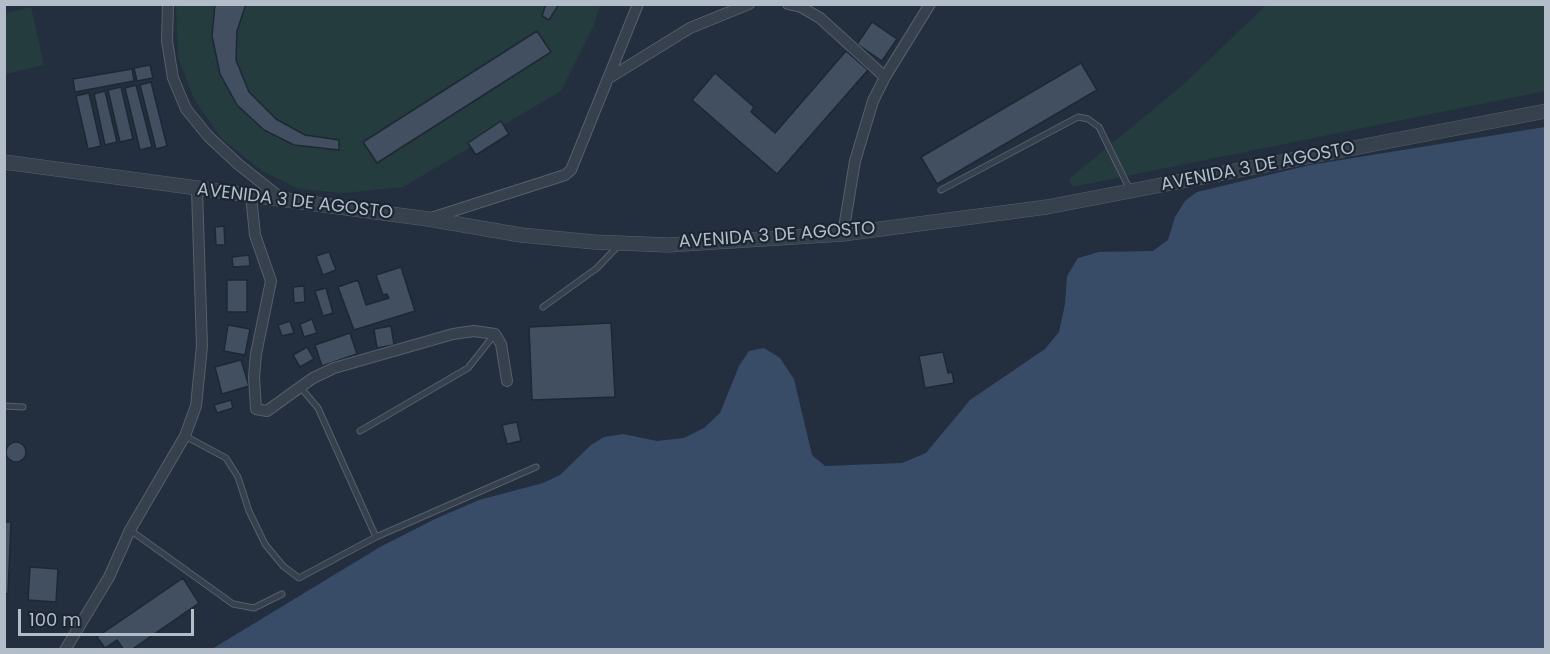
<!DOCTYPE html>
<html>
<head>
<meta charset="utf-8">
<style>
	body { margin:0 }
	#map { position:relative; width:1550px; height:654px; overflow:hidden; background:#232f3e; font-family:Poppins,sans-serif }
	canvas { display:block }
	.frame { position:absolute; inset:0; border:6px solid #b3bcc9; pointer-events:none }
	.scale { position:absolute; left:18px; top:609px; width:176px; height:27px; box-sizing:border-box; border:3px solid #b3bcc9; border-top:0; padding-left:8px; font-size:18px; line-height:21px; white-space:nowrap; color:#b3bcc9; -webkit-text-stroke:4px #1c2633; paint-order:stroke }
</style>
</head>
<body>
<div id="map">
<canvas width="1550" height="654"></canvas>
<div class="frame"></div>
<div class="scale">100 m</div>
</div>
<script>
const ctx = document.querySelector('canvas').getContext('2d');
ctx.lineJoin = 'round';
function fillPath(path, color) { ctx.fillStyle = color; ctx.fill(path, 'evenodd'); }
const toPath = rows => new Path2D(rows.map(r => 'M' + r).join(''));
function trace(path, color, width, dash) { ctx.strokeStyle = color; ctx.lineWidth = width; ctx.lineCap = dash ? 'butt' : 'round'; ctx.setLineDash(dash || []); ctx.stroke(path); }
function write(font, color, halo, rows, align = 'center') {
  ctx.font = font + ' Poppins,sans-serif'; ctx.lineWidth = 4.5; ctx.setLineDash([]); ctx.textBaseline = 'middle'; ctx.strokeStyle = halo; ctx.fillStyle = color; for (const [text, x, y, turn = 0] of rows) {
    ctx.save(); ctx.translate(x, y); ctx.rotate((+turn || 0) * Math.PI / 180); ctx.textAlign = isNaN(turn) ? turn : align; if (halo) ctx.strokeText(text, 0, 0); ctx.fillText(text, 0, 0); ctx.restore();
  }
}
const green = toPath([
	[176,4,600,5,594,25,561,91,503,125,501,122,469,142,471,147,403,187,344,193,299,189,262,171,222,139,195,101,178,58],
	[1266,5,1545,5,1545,91,1072,187,1069,179,1184,84],
	[31,7,44,65,5,74,5,13]
]);
const water = toPath([
	[1545,127,1545,649,212,649,380,547,435,519,479,500,543,483,560,475,591,445,604,437,623,434,657,441,684,438,704,428,720,413,739,366,749,351,764,348,780,358,794,379,812,455,825,466,902,463,926,453,970,400,1045,349,1059,332,1065,304,1067,276,1078,258,1099,252,1153,251,1168,240,1175,217,1185,201,1197,192,1310,165]
]);
const building = toPath([
	[215,4,246,4,237,31,236,60,249,92,276,119,305,135,339,140,339,150,294,145,264,130,237,105,220,74,212,36,215,4],
	[546,4,559,4,549,20,542,16,546,4],
	[872,22,897,39,882,61,857,44,872,22],
	[537,31,551,52,377,163,363,142,537,31],
	[846,51,868,70,777,174,692,100,715,73,754,107,751,112,775,133,846,51],
	[1081,63,1097,90,937,184,921,157,1081,63],
	[150,65,153,78,137,81,134,68,150,65],
	[132,69,134,81,75,92,73,79,132,69],
	[151,82,167,146,156,149,140,85,151,82],
	[136,85,152,147,140,150,125,88,136,85],
	[121,87,133,139,120,142,108,90,121,87],
	[105,91,117,142,105,145,94,94,105,91],
	[89,93,101,146,88,149,76,96,89,93],
	[501,121,509,134,476,155,468,143,501,121],
	[224,226,225,245,216,245,215,227,224,226],
	[329,252,336,270,323,275,316,256,329,252],
	[249,255,250,266,233,267,232,257,249,255],
	[401,267,415,311,354,330,338,287,358,280,366,305,389,298,387,294,383,295,376,275,401,267],
	[227,280,247,280,247,312,227,312,227,280],
	[304,286,305,302,294,303,293,287,304,286],
	[326,288,333,313,323,316,315,291,326,288],
	[312,319,317,333,304,337,300,324,312,319],
	[290,321,294,333,282,336,278,325,290,321],
	[611,323,615,397,532,400,529,327,611,323],
	[228,325,250,329,245,355,224,351,228,325],
	[391,326,394,345,377,348,374,329,391,326],
	[350,333,357,354,322,366,315,345,350,333],
	[307,347,314,359,300,367,293,355,307,347],
	[943,352,948,373,952,372,954,383,925,388,919,356,943,352],
	[241,360,249,386,222,394,215,367,241,360],
	[231,400,233,408,217,413,214,405,231,400],
	[517,422,521,441,507,444,502,425,517,422],
	'6 452a10 10 0 1 1 20 0a10 10 0 1 1-20 0Z',
	[4,522,11,522,8,594,4,593,4,522],
	[30,567,58,569,56,602,28,600,30,567],
	[183,578,199,603,131,650,124,650,117,640,105,648,97,637,183,578]
]);
const service = toPath([
	[941,190,1078,117,1088,119,1099,127,1130,190],
	[543,307,597,268,619,245],
	[301,388,318,408,376,537],
	[4,406,23,407],
	[360,431,468,368,494,335],
	[185,436,226,458,238,477,249,511,265,544,283,566,299,578,376,537,536,467],
	[130,530,233,604,254,608,282,594]
]);
const minor = toPath([
	[168,4,167,41,173,78,186,109,208,136,238,164,282,199],
	[788,4,801,7,820,18,885,77],
	[609,78,690,28,749,4],
	[251,196,255,235,271,281,256,354,254,377,256,409,267,411,313,378,334,368,453,334,474,331,495,334,501,344,507,381],
	[428,219,565,175,571,170,638,4],
	[843,234,855,161,873,101,885,77,930,4],
	[65,650,109,577,130,530,185,436,196,406,202,346,197,190]
]);
const tertiary = toPath([
	[4,162,428,219,521,235,594,242,668,245,843,234,1047,207,1546,111]
]);
const streetNames = [
	["AVENIDA 3 DE AGOSTO",1258,167,-11],
	["AVENIDA 3 DE AGOSTO",295,202,7],
	["AVENIDA 3 DE AGOSTO",777,236,-4]
];
fillPath(green, '#253c3f');
fillPath(water, '#384c68');
fillPath(building, '#424f60');
trace(building, '#1e2835', 1.5);
trace(service, '#555f6c', 7);
trace(minor, '#555f6c', 12);
trace(tertiary, '#555f6c', 15);
trace(service, '#37414e', 5);
trace(minor, '#37414e', 10);
trace(tertiary, '#37414e', 14);
write('18px', '#b3bcc9', '#1c2633', streetNames);
</script>
</body>
</html>
